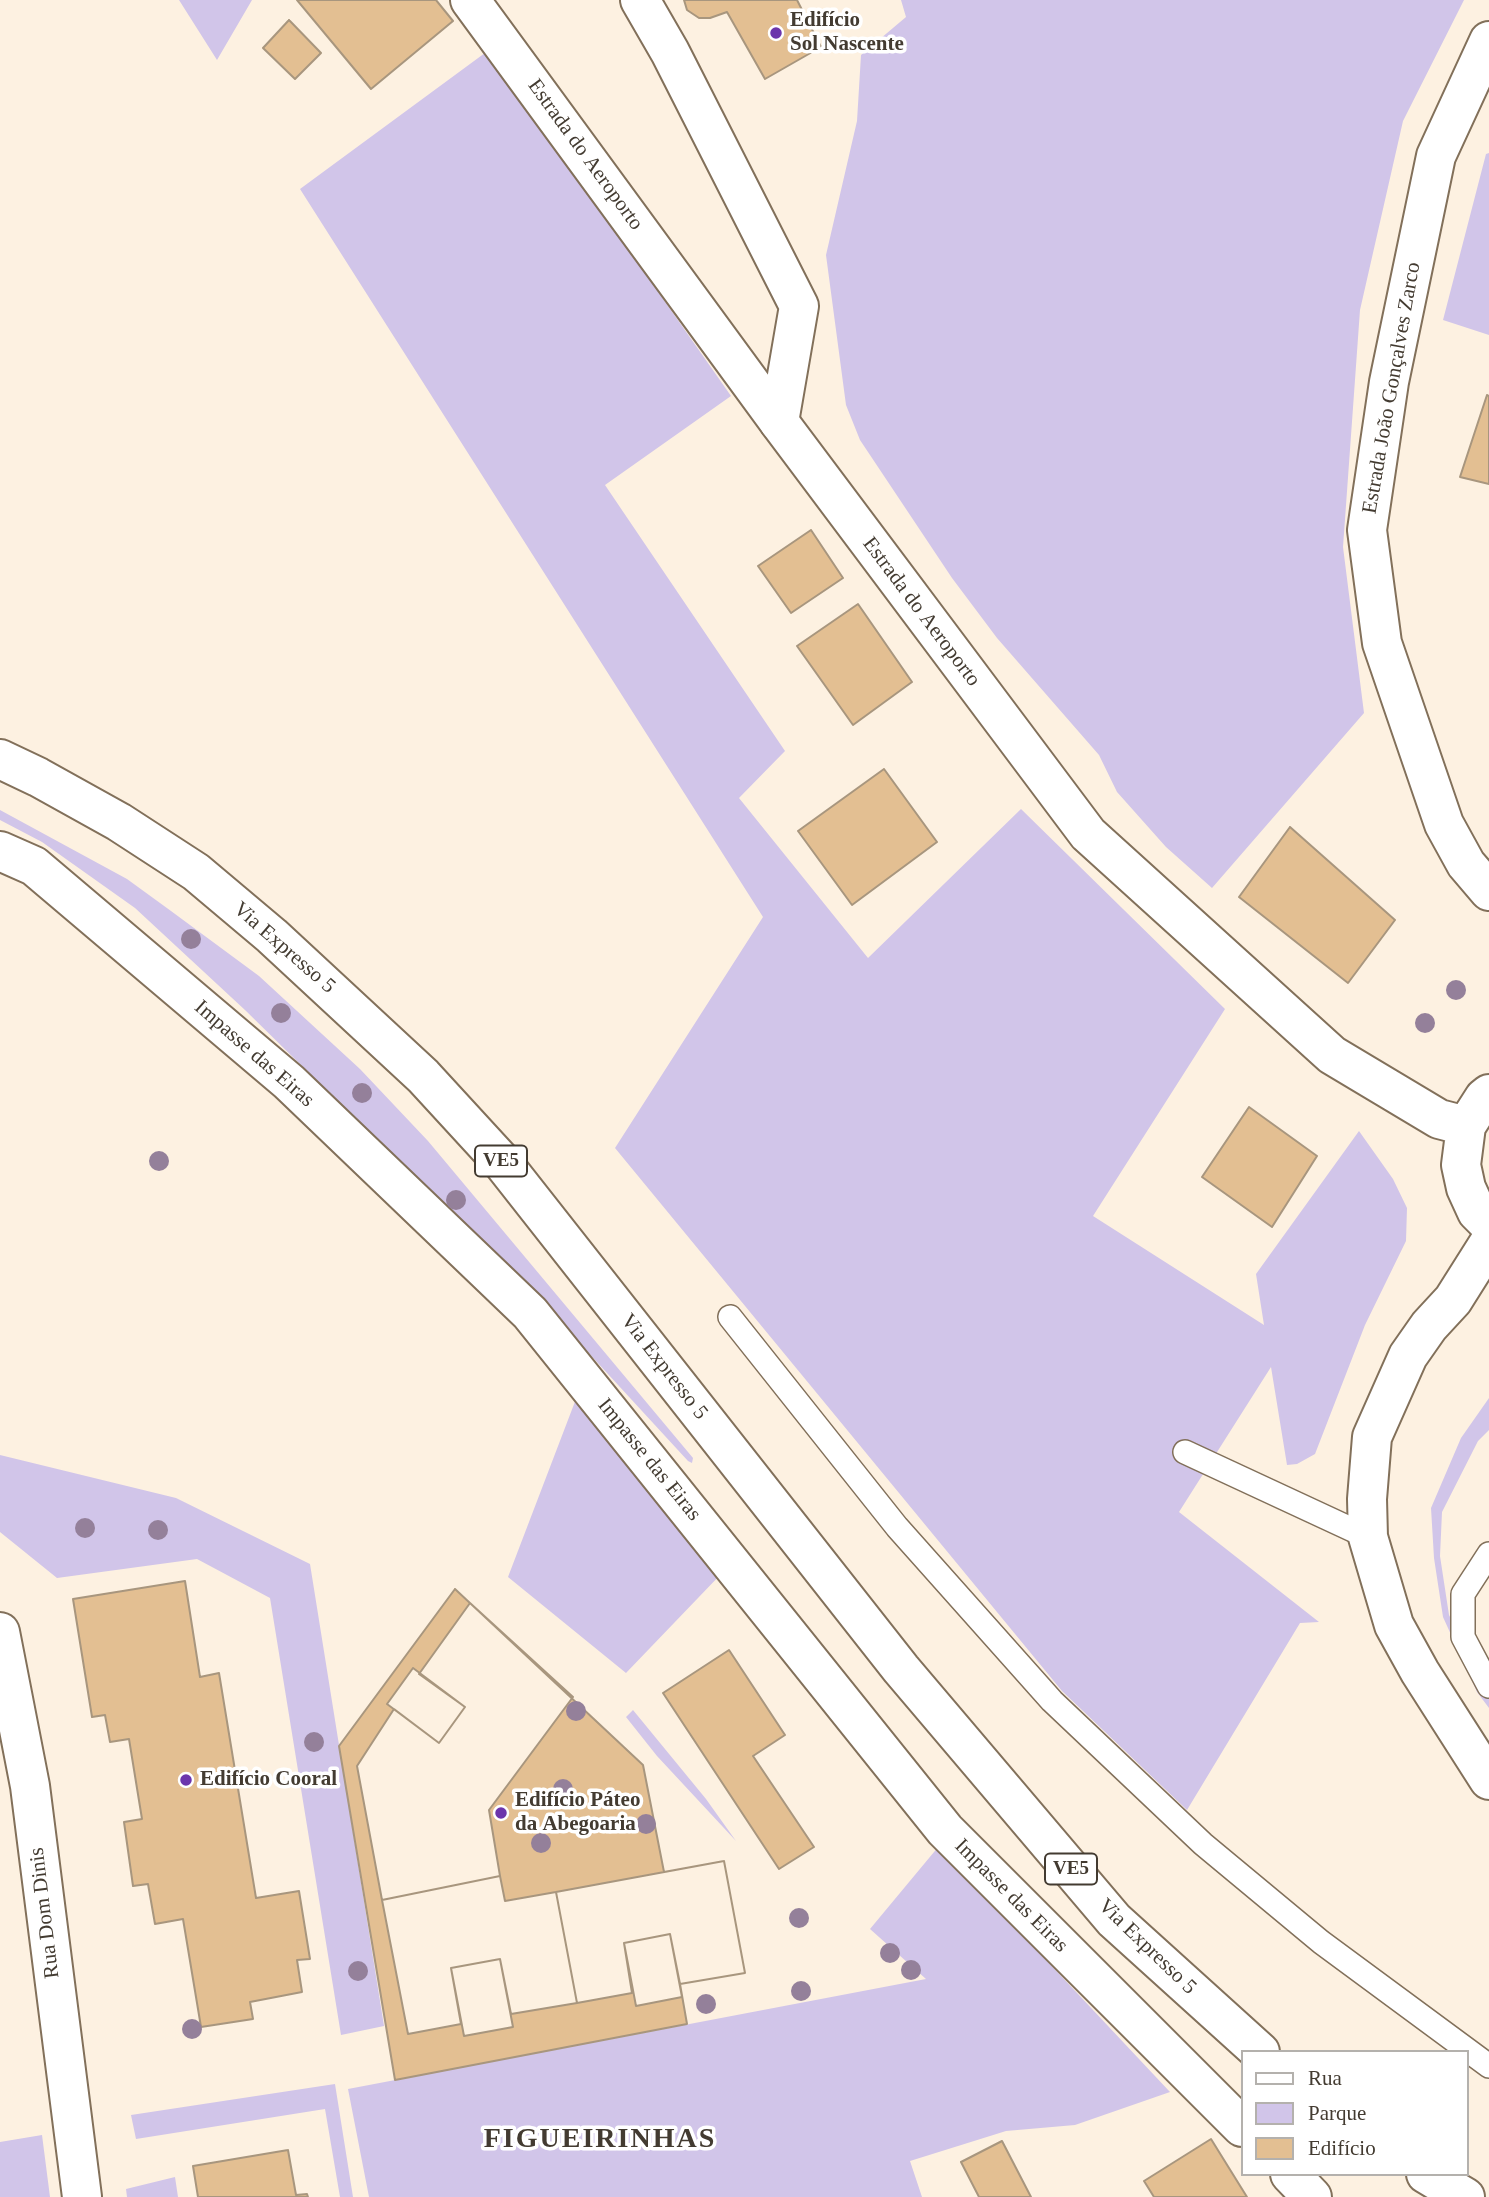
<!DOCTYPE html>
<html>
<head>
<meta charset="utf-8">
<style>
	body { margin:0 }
	#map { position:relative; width:1489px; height:2197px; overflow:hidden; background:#fdf1e1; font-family:"Times New Roman",serif }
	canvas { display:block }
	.legend { position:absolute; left:1241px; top:2050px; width:228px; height:126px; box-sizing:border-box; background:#fff; border:2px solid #b4b1ad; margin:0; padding:9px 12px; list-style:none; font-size:21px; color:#433b31 }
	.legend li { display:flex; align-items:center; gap:14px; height:35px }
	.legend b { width:35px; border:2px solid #b4b1ad }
</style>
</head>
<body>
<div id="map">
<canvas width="1489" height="2197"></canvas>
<ul class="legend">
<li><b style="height:9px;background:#fff"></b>Rua</li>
<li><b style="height:19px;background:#d1c5e9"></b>Parque</li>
<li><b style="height:19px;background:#e3bf92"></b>Edifício</li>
</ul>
</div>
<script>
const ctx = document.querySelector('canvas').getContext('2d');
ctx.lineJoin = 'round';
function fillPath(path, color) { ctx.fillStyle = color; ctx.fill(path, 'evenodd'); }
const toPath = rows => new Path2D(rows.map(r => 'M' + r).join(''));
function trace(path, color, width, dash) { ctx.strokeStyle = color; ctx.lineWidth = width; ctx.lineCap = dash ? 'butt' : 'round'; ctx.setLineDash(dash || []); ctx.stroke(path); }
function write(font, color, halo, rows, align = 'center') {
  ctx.font = font + ' "Times New Roman",serif'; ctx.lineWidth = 7; ctx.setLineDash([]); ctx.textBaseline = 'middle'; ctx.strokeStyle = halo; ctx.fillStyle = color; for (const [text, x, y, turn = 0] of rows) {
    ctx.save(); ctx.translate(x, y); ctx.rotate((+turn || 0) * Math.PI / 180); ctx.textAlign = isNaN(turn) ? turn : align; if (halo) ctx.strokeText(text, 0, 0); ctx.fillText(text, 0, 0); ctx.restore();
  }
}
const green = toPath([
	[179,0,252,0,217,60],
	[901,0,1464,0,1403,121,1360,310,1343,547,1364,713,1212,888,1166,847,1117,792,1099,755,997,638,952,578,860,440,846,405,826,255,857,121,861,55,906,17],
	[489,50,731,396,605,485,785,751,739,798,868,958,1021,809,1225,1009,1093,1216,1264,1325,1256,1274,1359,1131,1393,1179,1407,1208,1406,1241,1365,1325,1315,1454,1297,1464,1287,1465,1271,1367,1179,1512,1319,1622,1300,1623,1187,1810,1062,1691,615,1148,763,917,300,189],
	[1489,153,1489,335,1443,320,1486,154],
	[0,810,127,879,171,911,259,976,360,1069,428,1141,693,1458,692,1463,688,1461,538,1298,245,1010,135,908,42,842,0,820],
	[1489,1398,1489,1430,1478,1441,1442,1512,1440,1556,1449,1615,1489,1694,1489,1708,1477,1692,1443,1617,1434,1558,1431,1508,1461,1438],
	[576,1399,722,1573,626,1673,508,1577],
	[0,1455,176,1498,310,1564,384,2026,341,2035,270,1598,197,1559,57,1578,0,1532],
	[633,1710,706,1799,736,1841,657,1756,626,1717],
	[939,1846,1170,2092,1075,2125,1006,2131,910,2161,922,2197,369,2197,348,2089,926,1979,870,1929],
	[335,2084,353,2197,340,2197,325,2109,136,2139,131,2115],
	[42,2135,50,2197,0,2197,0,2142],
	[175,2177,178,2197,127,2197,126,2189]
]);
const building = toPath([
	[297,0,436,0,453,21,371,89,297,0],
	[684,0,797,0,821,47,765,79,727,12,710,18,699,18,687,10,684,0],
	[289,20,321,53,295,79,263,48,289,20],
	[1487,395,1489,396,1489,484,1460,477,1487,395],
	[811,530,843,578,791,613,758,566,811,530],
	[858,604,912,682,853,725,797,646,858,604],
	[884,769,937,842,852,905,798,831,884,769],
	[1290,827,1395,920,1348,983,1239,897,1290,827],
	[1249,1107,1317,1156,1272,1227,1202,1177,1249,1107],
	[185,1581,200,1677,219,1673,256,1898,299,1891,310,1959,297,1960,302,1992,250,2002,253,2019,201,2027,183,1919,155,1924,148,1884,133,1886,124,1822,142,1819,129,1739,110,1742,105,1715,92,1717,73,1599,185,1581],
	[455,1589,643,1765,664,1872,724,1861,745,1973,680,1984,687,2024,395,2080,339,1746,455,1589],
	[470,1603,573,1697,489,1810,500,1876,382,1900,357,1766,394,1709,439,1743,465,1707,419,1674,470,1603],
	[729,1650,785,1735,753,1756,814,1847,779,1869,663,1693,729,1650],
	[413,1668,465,1707,439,1743,387,1704,413,1668],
	[724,1861,745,1973,680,1984,670,1934,624,1943,632,1993,577,2003,556,1892,724,1861],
	[500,1876,505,1901,556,1892,577,2003,511,2014,500,1959,451,1968,461,2024,408,2034,382,1900,500,1876],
	[670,1934,682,1997,636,2006,624,1943,670,1934],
	[500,1959,513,2027,464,2036,451,1968,500,1959],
	[1211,2139,1247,2197,1154,2197,1144,2181,1211,2139],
	[1002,2141,1031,2197,979,2197,961,2162,1002,2141],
	[288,2150,296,2195,307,2194,308,2197,198,2197,193,2166,288,2150]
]);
const service = toPath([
	[730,1317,897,1527,1052,1701,1203,1844,1321,1942,1489,2066],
	[1185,1452,1368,1537],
	[1489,1554,1463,1594,1463,1637,1489,1686]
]);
const minor = toPath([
	[640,0,670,52,799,306,779,422],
	[0,851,34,866,289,1082,530,1313,945,1830,1242,2127],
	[0,1632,30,1786,82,2197],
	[1290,2174,1312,2197]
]);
const tertiary = toPath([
	[1489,41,1436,156,1389,382,1367,530,1382,643,1444,824,1466,864,1489,891],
	[1489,1243,1453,1300,1429,1326,1408,1356,1372,1437,1367,1499,1368,1537,1394,1625,1420,1672,1489,1780]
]);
const secondary = toPath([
	[470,0,779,422,1088,834,1332,1055,1439,1119,1466,1126],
	[1489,1094,1484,1098,1466,1126,1461,1165,1466,1188,1477,1212,1489,1224]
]);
const primary = toPath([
	[0,759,38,777,119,822,196,872,272,936,423,1076,502,1162,901,1669,1114,1920,1260,2052],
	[1426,2174,1465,2197]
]);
const trees = [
	[191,939],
	[1456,990],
	[281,1013],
	[1425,1023],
	[362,1093],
	[159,1161],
	[456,1200],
	[85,1528],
	[158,1530],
	[576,1711],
	[314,1742],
	[563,1789],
	[646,1824],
	[541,1843],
	[799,1918],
	[890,1953],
	[911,1970],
	[358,1971],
	[801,1991],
	[706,2004],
	[192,2029]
];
const markers = [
	[776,33,7,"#6c35ac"],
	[186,1780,7,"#6c35ac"],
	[501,1813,7,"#6c35ac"]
];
const shields = [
	[501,1161,52],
	[1071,1869,52]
];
const shieldNames = [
	["VE5",501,1161],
	["VE5",1071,1869]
];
const poiNames = [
	["Edifício",790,21],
	["Sol Nascente",790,45],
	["Edifício Cooral",200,1780],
	["Edifício Páteo",515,1801],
	["da Abegoaria",515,1825]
];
const streetNames = [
	["Estrada do Aeroporto",585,155,54],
	["Estrada João Gonçalves Zarco",1392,388,-80],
	["Estrada do Aeroporto",921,612,53],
	["Via Expresso 5",284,948,41],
	["Impasse das Eiras",254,1054,41],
	["Via Expresso 5",664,1367,52],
	["Impasse das Eiras",649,1460,51],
	["Impasse das Eiras",1011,1896,45],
	["Rua Dom Dinis",45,1913,-97],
	["Via Expresso 5",1147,1947,44]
];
const districtNames = [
	["FIGUEIRINHAS",600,2140]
];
fillPath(green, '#d1c5e9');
fillPath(building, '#e3bf92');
trace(building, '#a8967e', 2);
trace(service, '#82705a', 26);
trace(minor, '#82705a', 42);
trace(tertiary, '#82705a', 42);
trace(secondary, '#82705a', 42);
trace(primary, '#82705a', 42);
trace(service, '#fff', 23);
trace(minor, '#fff', 38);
trace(tertiary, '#fff', 38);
trace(secondary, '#fff', 38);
trace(primary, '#fff', 38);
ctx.fillStyle = '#94809a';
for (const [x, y] of trees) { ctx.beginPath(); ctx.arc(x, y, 10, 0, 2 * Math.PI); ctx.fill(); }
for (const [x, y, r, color] of markers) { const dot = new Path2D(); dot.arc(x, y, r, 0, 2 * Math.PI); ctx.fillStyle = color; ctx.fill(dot); trace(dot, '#fff', 2.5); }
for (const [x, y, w] of shields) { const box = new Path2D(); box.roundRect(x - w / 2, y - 15.5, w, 31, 5); ctx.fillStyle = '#fff'; ctx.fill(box); trace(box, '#433b31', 2); }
write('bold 19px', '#433b31', null, shieldNames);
write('bold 21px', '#433b31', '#fff', poiNames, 'left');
write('21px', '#433b31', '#fff', streetNames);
ctx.letterSpacing = '2px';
write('bold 28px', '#433b31', '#fff', districtNames);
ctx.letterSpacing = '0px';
</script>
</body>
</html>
